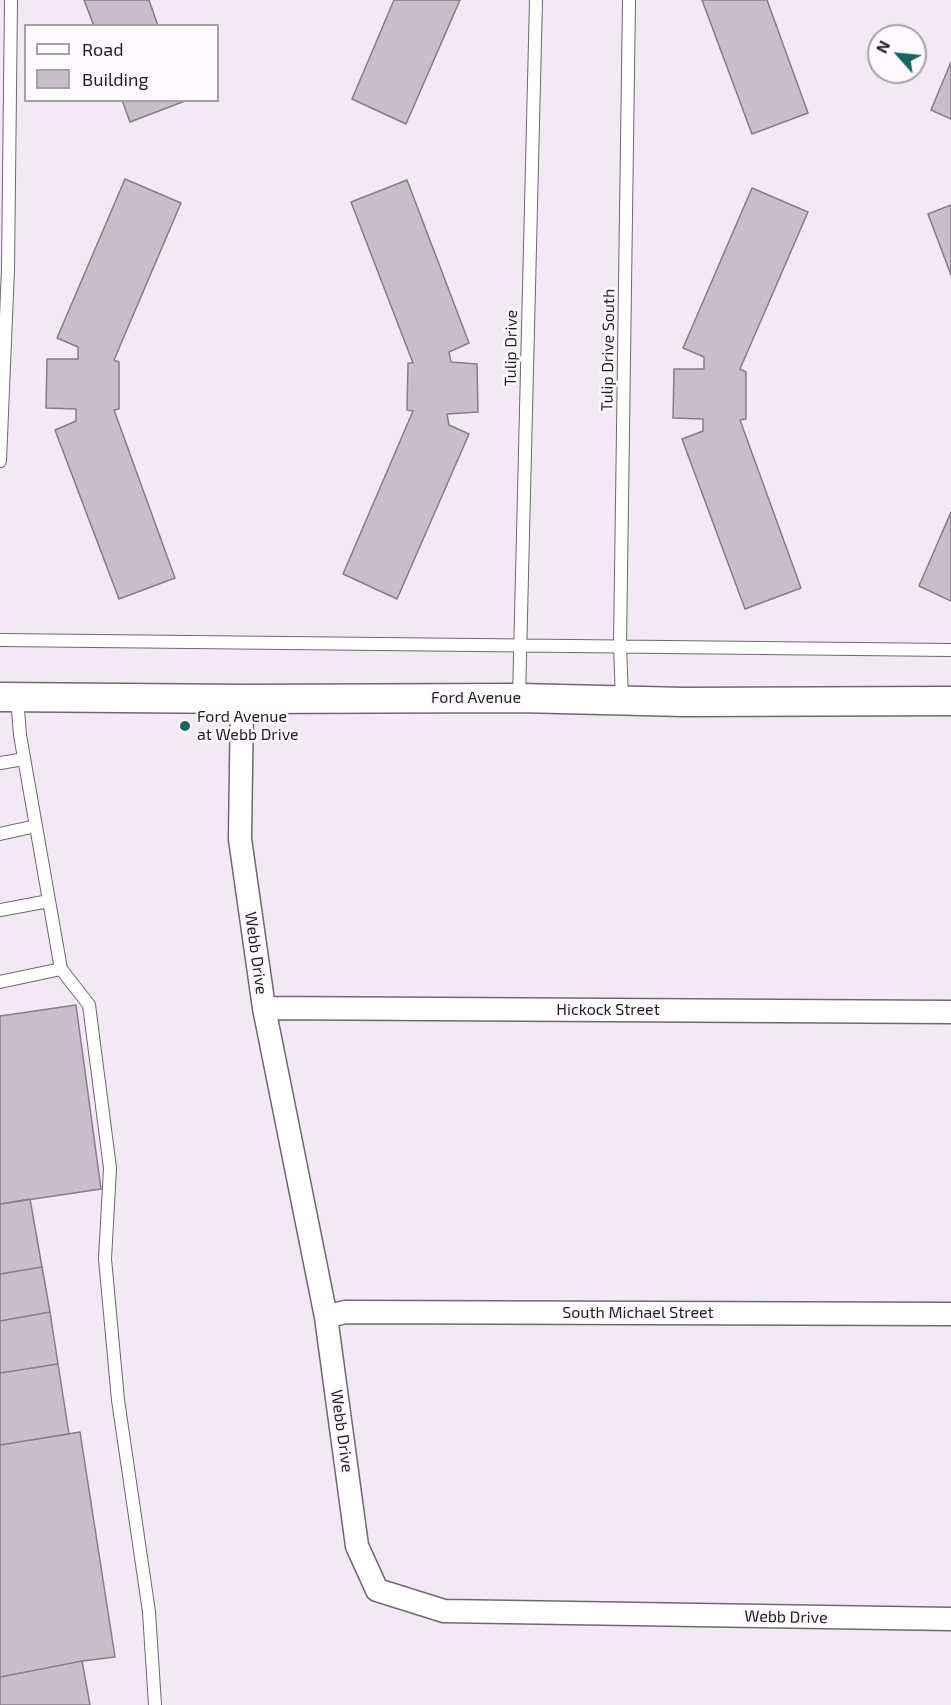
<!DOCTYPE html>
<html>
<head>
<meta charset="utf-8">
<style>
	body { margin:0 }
	#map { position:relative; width:951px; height:1705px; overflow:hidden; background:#f3e9f5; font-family:"Exo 2",sans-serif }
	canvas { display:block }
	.legend { position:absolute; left:24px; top:24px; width:195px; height:78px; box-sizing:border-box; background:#fef8ff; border:2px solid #a6a1a7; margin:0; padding:8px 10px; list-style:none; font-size:18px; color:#211e22 }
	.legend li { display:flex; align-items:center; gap:12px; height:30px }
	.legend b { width:30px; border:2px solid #a6a1a7 }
	.north { position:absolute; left:867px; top:24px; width:60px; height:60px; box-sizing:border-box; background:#fef8ff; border:2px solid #a6a1a7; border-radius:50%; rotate:297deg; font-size:16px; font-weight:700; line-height:24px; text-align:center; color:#211e22 }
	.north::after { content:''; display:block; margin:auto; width:21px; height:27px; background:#176563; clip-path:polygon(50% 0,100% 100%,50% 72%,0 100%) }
</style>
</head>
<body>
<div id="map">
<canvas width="951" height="1705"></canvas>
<ul class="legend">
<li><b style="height:8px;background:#fff"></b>Road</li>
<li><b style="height:16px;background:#c8beca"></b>Building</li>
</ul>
<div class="north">N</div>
</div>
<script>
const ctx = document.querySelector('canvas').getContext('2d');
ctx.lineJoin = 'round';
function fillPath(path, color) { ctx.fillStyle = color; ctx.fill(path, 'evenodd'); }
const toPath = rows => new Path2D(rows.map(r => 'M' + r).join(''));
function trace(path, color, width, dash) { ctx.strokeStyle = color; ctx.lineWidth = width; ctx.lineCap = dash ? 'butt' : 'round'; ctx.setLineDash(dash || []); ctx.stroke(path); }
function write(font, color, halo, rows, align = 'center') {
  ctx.font = font + ' "Exo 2",sans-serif'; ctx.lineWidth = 5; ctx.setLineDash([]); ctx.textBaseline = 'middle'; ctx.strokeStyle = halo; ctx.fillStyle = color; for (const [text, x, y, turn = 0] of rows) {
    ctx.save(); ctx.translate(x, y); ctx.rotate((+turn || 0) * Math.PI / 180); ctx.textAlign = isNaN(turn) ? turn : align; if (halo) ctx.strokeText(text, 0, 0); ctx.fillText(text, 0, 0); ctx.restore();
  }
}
const building = toPath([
	[84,0,149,0,158,26,94,26,84,0],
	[394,0,460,0,406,124,352,99,394,0],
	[702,0,767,0,808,113,752,134,702,0],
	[951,62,951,119,931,110,951,62],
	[122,100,185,100,185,101,130,122,122,100],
	[125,179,181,203,114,360,119,362,119,409,114,410,175,578,119,599,55,430,76,421,76,409,46,408,47,359,78,359,78,347,57,338,125,179],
	[407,180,469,343,449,352,451,362,477,364,478,412,447,414,449,425,469,434,397,599,343,574,413,411,407,410,408,363,413,363,351,202,407,180],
	[752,188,808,212,740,369,746,372,746,419,740,420,801,588,745,609,682,439,703,431,703,419,673,418,674,369,704,369,704,357,683,348,752,188],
	[951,205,951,275,928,214,951,205],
	[951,512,951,601,919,586,951,512],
	[76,1005,101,1189,0,1204,0,1016,76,1005],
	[30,1199,42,1267,0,1274,0,1204,30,1199],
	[42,1267,50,1312,0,1321,0,1274,42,1267],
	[50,1312,58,1364,0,1373,0,1321,50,1312],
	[58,1364,69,1434,0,1445,0,1373,58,1364],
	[80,1432,115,1657,82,1661,0,1677,0,1445,80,1432],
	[82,1661,90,1705,0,1705,0,1677,82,1661]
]);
const service = toPath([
	[0,461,8,269,11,0],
	[0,640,951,650],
	[17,697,20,735,61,969,89,1005,110,1168,105,1259,118,1400,149,1612,155,1705],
	[519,698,536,0],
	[622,700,620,645,629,0],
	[0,763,24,759],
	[0,834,36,826],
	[0,910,49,901],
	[0,982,61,969]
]);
const minor = toPath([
	[242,699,240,839,264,1008,326,1317,357,1546,377,1590,444,1611,951,1619],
	[264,1008,951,1012],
	[326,1317,345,1312,951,1314]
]);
const tertiary = toPath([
	[0,697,242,699,519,698,684,702,951,701]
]);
const markers = [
	[185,726,6,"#176563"]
];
const streetNames = [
	["Tulip Drive",511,348,-89],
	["Tulip Drive South",608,350,-89],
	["Ford Avenue",476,698],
	["Webb Drive",256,953,82],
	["Hickock Street",608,1010],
	["South Michael Street",638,1313],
	["Webb Drive",342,1431,82],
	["Webb Drive",786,1617,1]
];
const poiNames = [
	["Ford Avenue",197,717],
	["at Webb Drive",197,735]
];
fillPath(building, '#c8beca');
trace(building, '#867d88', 1.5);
trace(service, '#706772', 14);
trace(minor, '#706772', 25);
trace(tertiary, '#706772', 31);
trace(service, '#fff', 12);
trace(minor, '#fff', 22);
trace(tertiary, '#fff', 28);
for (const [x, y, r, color] of markers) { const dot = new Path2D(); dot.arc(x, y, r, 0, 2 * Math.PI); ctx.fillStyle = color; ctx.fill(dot); trace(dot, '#fef8ff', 2); }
write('16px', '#211e22', '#fef8ff', streetNames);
write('16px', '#211e22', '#fef8ff', poiNames, 'left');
</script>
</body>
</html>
